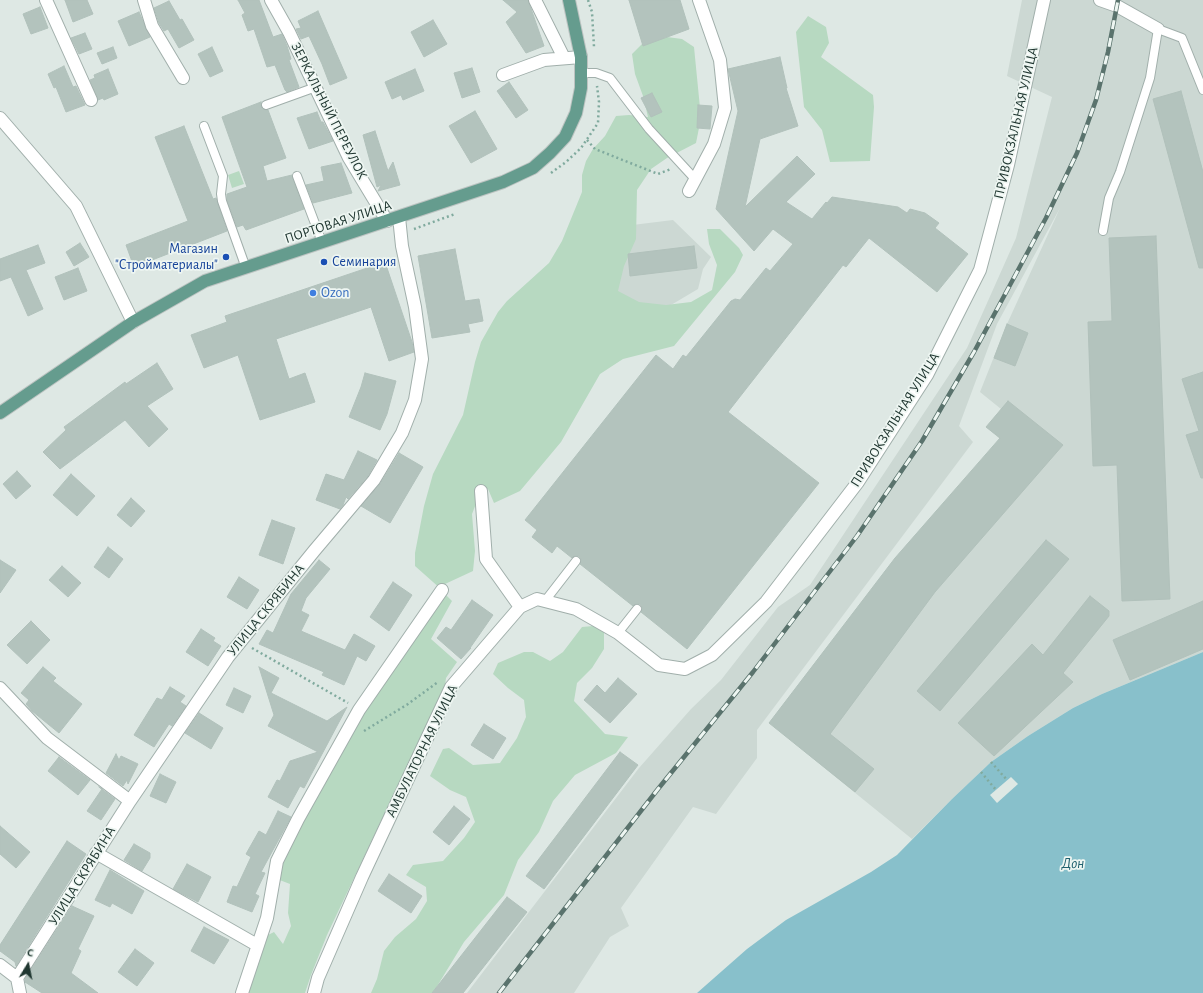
<!DOCTYPE html>
<html>
<head>
<meta charset="utf-8">
<style>
	body { margin:0 }
	#map { position:relative; width:1203px; height:993px; overflow:hidden; background:#dee8e4; font-family:"Alegreya Sans",sans-serif }
	canvas { display:block }
	.north { position:absolute; left:8px; top:945px; width:40px; height:40px; -webkit-text-stroke:3px #eef6f2; paint-order:stroke; rotate:10deg; font-size:11px; font-weight:700; line-height:16px; text-align:center; color:#203731 }
	.north::after { content:''; display:block; margin:auto; width:14px; height:18px; background:#203731; clip-path:polygon(50% 0,100% 100%,50% 72%,0 100%) }
</style>
</head>
<body>
<div id="map">
<canvas width="1203" height="993"></canvas>
<div class="north">С</div>
</div>
<script>
const ctx = document.querySelector('canvas').getContext('2d');
ctx.lineJoin = 'round';
function fillPath(path, color) { ctx.fillStyle = color; ctx.fill(path, 'evenodd'); }
const toPath = rows => new Path2D(rows.map(r => 'M' + r).join(''));
function trace(path, color, width, dash) { ctx.strokeStyle = color; ctx.lineWidth = width; ctx.lineCap = dash ? 'butt' : 'round'; ctx.setLineDash(dash || []); ctx.stroke(path); }
function write(font, color, halo, rows, align = 'center') {
  ctx.font = font + ' "Alegreya Sans",sans-serif'; ctx.lineWidth = 3.5; ctx.setLineDash([]); ctx.textBaseline = 'middle'; ctx.strokeStyle = halo; ctx.fillStyle = color; for (const [text, x, y, turn = 0] of rows) {
    ctx.save(); ctx.translate(x, y); ctx.rotate((+turn || 0) * Math.PI / 180); ctx.textAlign = isNaN(turn) ? turn : align; if (halo) ctx.strokeText(text, 0, 0); ctx.fillText(text, 0, 0); ctx.restore();
  }
}
const built = toPath([
	[1022,0,1203,0,1203,652,1102,694,1073,708,1028,736,991,762,952,799,912,839,769,723,895,558,1000,439,986,427,1001,409,980,392,1007,324,1060,208,997,324,959,426,973,442,757,730,757,758,716,814,693,807,621,908,629,926,610,937,574,993,467,993,639,768,691,709,721,680,778,607,810,585,967,348,1016,238,1052,97,1007,76],
	[673,220,711,257,703,269,698,289,644,321,608,322,608,228]
]);
const green = toPath([
	[808,16,826,27,829,43,821,57,873,95,874,107,870,161,830,162,822,130,804,107,796,32],
	[667,37,682,39,694,47,701,118,696,143,667,158,651,169,637,190,636,239,624,266,618,291,639,302,666,305,691,302,712,290,717,265,709,244,707,229,720,229,739,248,743,255,735,272,674,346,623,359,600,374,561,442,520,491,494,503,488,489,481,491,472,514,475,551,473,571,445,584,442,590,415,566,415,553,424,506,433,474,463,415,475,362,481,342,498,312,507,301,549,263,562,241,582,192,582,175,586,161,593,149,605,136,616,116,629,115,648,117,643,96,635,74,632,54,645,41],
	[239,171,244,184,232,188,228,175],
	[444,593,452,601,431,639,457,662,446,678,445,686,327,935,311,975,305,993,245,993,262,938,274,932,283,944,291,926,288,913,290,884,277,879,280,862,361,712],
	[604,625,604,649,592,668,577,683,574,701,605,734,628,737,616,753,575,775,553,801,539,832,518,860,504,895,464,942,433,993,371,993,377,979,384,951,395,937,416,919,427,901,426,887,406,875,413,865,443,861,464,838,475,822,466,797,450,790,430,776,443,749,449,748,473,765,500,763,517,738,526,717,524,700,508,688,493,674,498,663,524,652,533,652,550,661,563,652,582,627]
]);
const water = toPath([
	[1203,652,1203,993,697,993,747,949,786,920,871,872,897,855,952,799,991,762,1028,736,1073,708,1102,694]
]);
const pier = toPath([
	[1011,777,1018,784,997,803,990,795]
]);
const building = toPath([
	[65,0,87,0,93,14,73,22,65,0],
	[238,0,259,0,273,37,282,34,287,46,291,59,289,60,299,87,287,92,285,90,275,65,267,67,254,29,248,31,242,15,245,13,238,0],
	[503,0,528,0,544,46,526,53,506,22,517,12,503,0],
	[629,0,680,0,689,29,643,46,629,0],
	[169,1,180,20,182,19,194,40,179,48,168,29,164,31,159,23,154,8,169,1],
	[40,7,48,28,31,34,23,14,40,7],
	[318,11,347,78,330,85,322,64,309,36,301,39,296,29,301,28,298,21,318,11],
	[139,12,150,37,129,46,118,21,139,12],
	[433,20,447,44,424,57,411,32,433,20],
	[85,33,92,49,79,54,71,38,85,33],
	[113,47,117,58,102,64,97,53,113,47],
	[212,47,223,71,210,77,198,54,212,47],
	[780,57,787,88,786,88,798,126,760,139,745,207,797,156,815,174,786,202,812,219,826,202,827,203,832,197,898,207,907,213,910,209,925,213,939,223,935,228,968,254,937,292,869,238,846,267,843,265,728,412,819,483,687,649,641,612,642,607,640,604,635,604,633,606,580,564,581,559,579,556,574,556,572,558,557,546,552,553,532,537,537,530,525,520,656,355,673,369,683,355,686,357,731,301,735,299,740,300,766,268,770,271,793,244,773,229,754,251,716,209,738,111,728,69,780,57],
	[64,66,73,87,76,86,85,105,66,112,56,87,54,88,48,74,64,66],
	[472,68,480,92,462,98,454,73,472,68],
	[108,69,118,94,104,100,103,98,98,100,90,80,95,78,94,75,108,69],
	[415,69,424,91,403,100,401,95,392,99,385,82,415,69],
	[509,82,528,110,516,118,497,91,509,82],
	[1181,91,1203,172,1203,268,1199,268,1153,99,1181,91],
	[652,93,662,112,651,117,641,98,652,93],
	[261,102,261,106,262,109,268,110,286,158,263,166,267,181,292,175,304,209,246,230,243,225,237,227,227,200,227,194,247,187,222,117,261,102],
	[698,105,712,106,710,129,697,128,698,105],
	[475,111,497,149,471,163,449,126,475,111],
	[317,112,321,122,323,122,333,141,309,149,297,118,317,112],
	[184,126,213,199,216,198,227,231,134,267,126,245,188,221,155,137,184,126],
	[375,131,388,171,393,162,400,185,378,191,381,185,377,187,363,135,375,131],
	[341,163,352,193,313,203,306,185,324,181,321,167,341,163],
	[1156,236,1170,599,1122,601,1117,465,1093,466,1088,322,1112,321,1109,238,1156,236],
	[80,243,89,257,74,266,66,252,80,243],
	[38,245,45,263,26,270,43,309,28,316,11,277,0,281,0,259,38,245],
	[694,246,697,268,630,276,628,254,694,246],
	[455,249,465,301,479,299,483,321,468,324,470,332,432,338,418,256,455,249],
	[385,262,412,342,414,352,389,361,371,307,276,339,289,379,305,373,315,402,260,420,238,355,204,368,191,335,227,322,225,316,385,262],
	[78,268,87,291,64,300,55,277,78,268],
	[1007,324,1028,333,1015,366,994,358,1007,324],
	[157,363,173,389,147,406,168,429,149,447,125,420,60,469,43,452,66,430,64,427,125,382,126,384,157,363],
	[1203,372,1203,478,1201,478,1186,435,1199,431,1182,379,1203,372],
	[365,373,396,381,387,414,380,430,349,417,361,387,365,373],
	[1008,401,1063,445,935,592,830,734,874,769,855,792,769,723,895,558,1000,438,986,427,1008,401],
	[358,451,377,460,368,476,348,499,346,497,343,505,340,509,316,500,326,474,344,480,358,451],
	[399,453,423,467,390,523,361,506,380,484,399,453],
	[17,471,31,486,16,499,3,484,17,471],
	[71,474,95,496,77,516,53,495,71,474],
	[131,498,145,511,131,527,117,515,131,498],
	[272,520,295,528,283,564,259,555,272,520],
	[1046,540,1069,559,940,711,917,691,1046,540],
	[108,547,123,559,109,578,94,567,108,547],
	[0,560,16,570,0,593,0,560],
	[319,560,330,569,306,598,301,611,309,615,301,631,345,650,354,634,375,646,366,661,357,656,344,685,322,675,324,672,259,644,267,630,273,633,291,594,319,560],
	[62,566,81,583,68,597,49,580,62,566],
	[239,577,259,590,247,609,227,597,239,577],
	[393,582,412,595,389,631,370,617,393,582],
	[1090,596,1109,611,1109,616,1063,673,1073,682,994,756,958,723,1032,644,1043,655,1090,596],
	[472,600,493,615,470,648,471,648,461,659,437,638,446,627,451,630,472,600],
	[1203,601,1203,649,1130,680,1113,640,1203,601],
	[31,621,50,640,27,664,7,645,31,621],
	[201,629,215,638,213,641,221,646,208,666,186,652,201,629],
	[43,667,56,678,53,681,82,704,59,733,32,711,26,704,29,700,21,693,43,667],
	[259,667,279,678,271,693,327,721,347,707,304,788,300,786,288,808,268,797,277,780,280,781,290,761,318,752,268,726,274,715,259,667],
	[618,678,637,694,610,723,584,700,597,685,605,693,618,678],
	[170,687,185,696,180,702,186,706,172,726,169,724,154,747,134,735,157,698,162,700,170,687],
	[234,688,251,696,243,713,226,705,234,688],
	[199,713,223,728,211,749,185,733,199,713],
	[484,724,506,738,493,759,471,745,484,724],
	[620,752,638,765,544,889,526,876,620,752],
	[116,754,119,760,121,756,138,764,128,784,127,780,123,786,106,773,116,754],
	[59,757,90,780,78,795,48,771,59,757],
	[160,774,176,782,166,803,150,796,160,774],
	[99,787,115,799,101,820,87,811,102,789,99,787],
	[454,806,470,819,449,845,433,832,454,806],
	[278,811,291,817,261,872,265,873,255,894,259,896,252,912,227,902,233,886,237,887,251,857,246,854,259,831,266,835,278,811],
	[0,826,30,852,16,868,0,854,0,826],
	[67,841,86,854,16,966,15,962,0,951,0,945,67,841],
	[134,844,150,853,150,858,142,871,124,860,134,844],
	[187,864,211,877,198,902,173,889,187,864],
	[110,870,144,891,132,914,112,903,110,907,95,900,110,870],
	[389,874,422,896,411,913,378,891,389,874],
	[507,897,527,912,463,993,432,993,507,897],
	[72,906,94,916,78,949,81,951,71,973,98,993,42,993,25,982,25,979,72,906],
	[204,927,229,940,214,964,191,951,204,927],
	[135,949,154,963,137,986,118,972,135,949]
]);
const path = toPath([
	[588,0,592,12,594,47],
	[587,140,595,149,658,174,671,169],
	[551,173,566,162,581,148,598,123,599,102,597,86],
	[414,229,455,214],
	[252,648,348,703],
	[364,731,408,704,438,682],
	[991,762,1007,780],
	[981,772,996,790]
]);
const service = toPath([
	[581,73,596,73,610,78,649,129,695,179],
	[266,105,316,87],
	[204,126,223,176,221,194,222,201,246,268],
	[297,176,322,242],
	[1103,231,1109,198,1120,172,1150,78,1158,29,1182,38,1203,90],
	[545,601,576,561],
	[618,633,637,609]
]);
const minor = toPath([
	[46,0,91,100],
	[144,0,152,26,183,78],
	[271,0,289,32,349,158,387,221],
	[535,0,564,58],
	[1100,0,1117,6,1158,29],
	[503,75,544,60,581,57],
	[0,118,76,206,133,322],
	[689,191,714,144,725,108,720,60,699,0],
	[481,491,486,559,520,607],
	[0,688,47,738,130,801],
	[96,853,257,945],
	[0,965,17,978,20,993],
	[17,978,130,801,228,657,314,551,374,480,402,433,415,400,422,359,415,307,402,246,399,217],
	[242,993,267,918,277,861,298,819,359,710,442,590],
	[314,993,318,978,362,877,451,687,520,607,537,599,576,609,618,633,659,665,685,669,712,655,766,602,858,482,927,375,980,270,1008,165,1044,0]
]);
const primary = toPath([
	[0,413,133,322,205,281,503,182,533,168,550,153,565,137,576,113,581,88,581,57,569,0]
]);
const rail = toPath([
	[499,993,658,789,753,672,857,536,922,441,974,352,1046,218,1077,153,1096,100,1108,52,1118,0]
]);
const markers = [
	[226,257,4,"#1a4fb4"],
	[324,262,4,"#1a4fb4"],
	[313,293,4,"#3f7fe0"]
];
const streetNames = [
	["ЗЕРКАЛЬНЫЙ ПЕРЕУЛОК",329,111,63],
	["ПРИВОКЗАЛЬНАЯ УЛИЦА",1016,123,-77],
	["ПОРТОВАЯ УЛИЦА",338,222,-18],
	["ПРИВОКЗАЛЬНАЯ УЛИЦА",895,420,-58],
	["УЛИЦА СКРЯБИНА",266,610,-51],
	["АМБУЛАТОРНАЯ УЛИЦА",422,751,-64],
	["УЛИЦА СКРЯБИНА",82,876,-58]
];
const transitNames = [
	["Магазин",218,249],
	["\"Стройматериалы\"",218,265],
	["Семинария",332,262,"left"]
];
const shopNames = [
	["Ozon",321,293]
];
const waterNames = [
	["Дон",1073,863]
];
fillPath(built, '#ccd8d3');
fillPath(green, '#b7d9c1');
fillPath(water, '#88c0cb');
fillPath(pier, '#dee8e4');
fillPath(building, '#b3c3bd');
trace(building, '#b1c1bb', 1);
trace(service, '#a1afab', 10);
trace(minor, '#a1afab', 14);
trace(primary, '#bcc3c1', 14);
trace(path, '#80aa9e', 2.5, [2, 3]);
trace(service, '#fff', 8);
trace(minor, '#fff', 12);
trace(primary, '#659c8e', 12);
trace(rail, '#5a736d', 4.5);
trace(rail, '#eef6f2', 3, [9]);
for (const [x, y, r, color] of markers) { const dot = new Path2D(); dot.arc(x, y, r, 0, 2 * Math.PI); ctx.fillStyle = color; ctx.fill(dot); trace(dot, '#eef6f2', 1.5); }
write('14px', '#203731', '#eef6f2', streetNames);
write('14px', '#164399', '#eef6f2', transitNames, 'right');
write('14px', '#366cbe', '#eef6f2', shopNames, 'left');
write('italic 15px', '#1f606e', '#eef6f2', waterNames);
</script>
</body>
</html>
